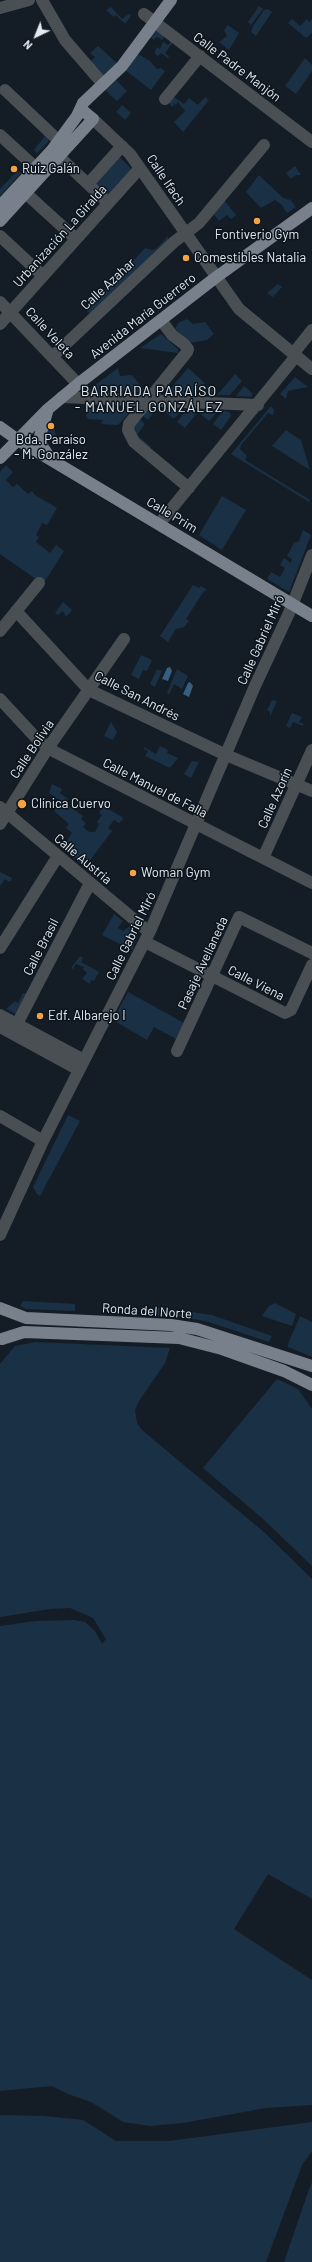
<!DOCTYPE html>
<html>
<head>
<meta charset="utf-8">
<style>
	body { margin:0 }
	#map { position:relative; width:312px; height:2262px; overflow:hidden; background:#141d26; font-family:Barlow,sans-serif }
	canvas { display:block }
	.north { position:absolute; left:16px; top:16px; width:40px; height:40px; -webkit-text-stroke:3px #0b141c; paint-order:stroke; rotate:223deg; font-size:11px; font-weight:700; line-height:16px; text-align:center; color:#e3e9ef }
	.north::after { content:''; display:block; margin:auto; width:14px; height:18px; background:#e3e9ef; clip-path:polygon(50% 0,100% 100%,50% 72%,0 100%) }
</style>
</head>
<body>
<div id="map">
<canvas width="312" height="2262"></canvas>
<div class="north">N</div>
</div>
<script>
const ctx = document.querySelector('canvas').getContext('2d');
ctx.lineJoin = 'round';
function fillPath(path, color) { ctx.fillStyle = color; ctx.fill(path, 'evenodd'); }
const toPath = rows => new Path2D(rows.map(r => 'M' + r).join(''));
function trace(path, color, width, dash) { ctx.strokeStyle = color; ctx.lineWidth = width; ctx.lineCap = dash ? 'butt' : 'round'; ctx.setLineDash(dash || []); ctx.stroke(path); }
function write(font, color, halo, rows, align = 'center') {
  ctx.font = font + ' Barlow,sans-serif'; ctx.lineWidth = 3; ctx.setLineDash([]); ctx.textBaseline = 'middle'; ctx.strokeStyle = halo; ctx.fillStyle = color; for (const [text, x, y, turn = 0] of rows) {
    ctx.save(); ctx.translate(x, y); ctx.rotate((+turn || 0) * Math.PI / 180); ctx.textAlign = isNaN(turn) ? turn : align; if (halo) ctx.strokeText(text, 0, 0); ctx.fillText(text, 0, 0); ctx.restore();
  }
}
const green = toPath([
	[259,6,263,9,251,25,248,22],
	[111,7,122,19,129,14,131,16,125,24,116,15,114,17,106,10],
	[268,9,272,12,256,36,251,32,253,26,264,10],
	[292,19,300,26,307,19,309,22,312,19,312,33,306,38,288,23],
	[228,25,239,33,229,50,219,42,227,36,224,30],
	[156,28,165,35,162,40,157,37,154,40,150,37],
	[172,40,174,41,165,53,169,56,168,58,161,53,158,56,155,54,155,51,157,47,160,49,163,42,168,45],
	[98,46,117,63,102,77,89,63,95,57,90,53],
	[138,54,150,61,157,69,161,68,165,71,151,90,125,70],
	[305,58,312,65,312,71,296,94,285,86],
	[116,80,127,91,117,101,105,90],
	[173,96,184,104,189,98,198,105,205,97,209,100,183,132,174,122,185,111,178,102,176,105,174,103,173,107,167,102],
	[122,105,131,113,125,120,116,112],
	[46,135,49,141,37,153,34,150],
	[114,151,132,170,108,197,88,179],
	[295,166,301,175,296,175,291,179,286,173],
	[18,170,21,173,0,196,0,189],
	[259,175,282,197,289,200,290,199,296,207,287,213,282,205,275,200,261,208,246,192],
	[223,199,236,215,231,219,227,215,219,221,212,212],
	[168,236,168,240,91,315,87,311,120,275,118,272,122,268,125,270,145,248,152,250,156,249],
	[278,284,282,287,273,297,267,293],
	[187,319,193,324,205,322,214,334,207,340,190,343,175,329,178,323],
	[161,334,178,349,178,353,140,348],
	[118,368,120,376,132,375,146,392,86,392],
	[188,368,205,383,194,394,165,395],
	[235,374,242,381,230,395,217,395],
	[295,377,308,387,288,391,286,399,280,394],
	[208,385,217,392,214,395,200,394],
	[244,386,253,394,251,397,236,396],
	[271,406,274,410,273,415,268,413,241,445,240,449,247,456,245,460,310,500,309,502,231,454],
	[89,409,131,411,118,425,101,424,103,420,88,419,86,415],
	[147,409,156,409,148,420,141,414],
	[161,409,163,409,182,410,174,419],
	[187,410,196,411,196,414,185,428,177,422],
	[198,410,219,410,209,421,198,412],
	[223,411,229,412,231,416,221,430,213,424],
	[139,419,145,424,137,435,151,447,149,449,133,436,131,429],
	[52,421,56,435,47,440,47,433],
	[286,430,301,440,310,470,272,446],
	[6,465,13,472,6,480,13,487,17,484,28,494,32,491,35,495,57,508,47,525,42,523,36,535,39,537,36,542,50,553,56,545,64,551,43,584,0,554,0,472],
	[222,496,246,510,222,550,199,535],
	[303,530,311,535,289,592,267,579,271,572,280,577,285,568,280,565,284,558,291,563,292,559,287,556,294,543,299,541],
	[193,585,199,588,201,586,207,590,204,591,186,619,189,621,184,627,176,629,168,642,160,636],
	[63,602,72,610,66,617,63,611,58,615,55,613],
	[141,655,152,660,147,671,143,670,139,679,131,675],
	[157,669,162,671,155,687,150,684],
	[177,669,188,676,182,689,174,684,169,694,167,693],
	[272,700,277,701,270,717,270,712,267,710],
	[292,713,302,717,299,722,304,724,303,726,293,722,290,728,286,726],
	[111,722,117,732,113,740,104,736],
	[160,746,168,750,167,753,178,758,170,768,145,756,148,751,144,749,144,747,156,754],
	[192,761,199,762,191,778,184,774],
	[52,784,62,789,60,793,68,799,66,804,83,816,81,819,86,823,83,827,89,832,95,832,99,824,97,822,102,815,99,813,103,806,122,817,123,819,119,823,114,820,108,828,112,831,85,867,62,848,72,833,66,828,69,824,54,811,62,802,49,793],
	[0,872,12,878,10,882,5,879,0,886],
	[114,914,123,921,118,928,123,931,130,926,138,934,132,950,102,935],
	[80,956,83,958,81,962,99,972,94,981,91,980,90,984,82,979,87,973,83,969,84,967,76,964,73,969,71,968],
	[128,992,184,1023,176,1039,154,1027,147,1040,113,1020],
	[23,993,27,994,16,1014,6,1009,15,1001,18,1003],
	[68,1115,80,1121,40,1196,37,1194,33,1187],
	[23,1301,75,1304,75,1311,26,1309,20,1306],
	[275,1303,296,1314,292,1326,262,1316,269,1306],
	[144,1308,164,1308,212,1315,272,1336,269,1342,209,1322,184,1317,144,1315],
	[300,1316,312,1322,312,1357,288,1347,288,1344],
	[36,1342,170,1348,165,1363,139,1401,135,1410,137,1423,142,1430,265,1533,312,1579,312,1899,268,1874,234,1929,312,1980,312,2105,266,2108,183,2123,150,2126,123,2122,91,2102,68,2094,52,2086,0,2091,0,1626,36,1621,74,1620,85,1622,95,1631,102,1644,106,1639,93,1618,70,1608,50,1609,0,1617,0,1364,15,1346],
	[277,1379,298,1389,312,1409,312,1566,262,1518,203,1468],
	[0,2115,45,2116,83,2120,116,2141,169,2141,312,2122,312,2151,302,2165,266,2262,0,2262],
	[312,2182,312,2262,284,2262,308,2192]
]);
const water = toPath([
	[167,668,170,667,172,671,168,681,162,679],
	[188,683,190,682,193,686,189,697,183,694]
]);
const minor = toPath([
	[42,0,65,40,103,84],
	[0,8,29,0],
	[144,14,312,142],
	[5,90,59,141],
	[165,99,200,56],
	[93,119,130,154,239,309,312,369],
	[0,135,36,168],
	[52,150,108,203],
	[88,184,122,146],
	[19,187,76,239],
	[0,236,43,276],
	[0,302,78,384],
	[161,320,172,335,184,344,188,349,187,352,129,424,128,430,134,442,189,488],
	[0,324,140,168],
	[293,354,312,330],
	[52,357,174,242,199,223,264,145],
	[62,397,258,405],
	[159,524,296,356],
	[16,611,89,690,226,755,312,791],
	[0,631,39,583],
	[0,699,37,739,55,752,312,883],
	[0,807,149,932],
	[0,824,48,748,124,639],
	[263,858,312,750],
	[145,942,285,1013,291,1010,312,965],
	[0,948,58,856],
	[0,1015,84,1060],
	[17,1024,90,883],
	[0,1027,79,1070],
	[177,1051,239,917,312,953],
	[0,1116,43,1141],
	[0,1235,43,1141,151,929,255,686,289,613,312,555]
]);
const major = toPath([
	[0,206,52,150,77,116,83,103,122,66,171,0],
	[0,221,93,119,81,109],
	[47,412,40,436,42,446,50,458],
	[0,427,18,440,312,616],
	[0,458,48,409,78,384,215,278,312,208],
	[0,1308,26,1318,171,1325,197,1329,312,1366],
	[2,1339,24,1332,179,1338,222,1349,284,1371,312,1385]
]);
const markers = [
	[14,169,4,"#f4a344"],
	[257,221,4,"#f4a344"],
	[186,258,4,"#f4a344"],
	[51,426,4,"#f4a344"],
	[22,804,5,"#f4a344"],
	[133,873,4,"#f4a344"],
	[40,1016,4,"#f4a344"]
];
const streetNames = [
	["Calle Padre Manjón",237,67,37],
	["Calle Ifach",166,180,56],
	["Urbanización La Giralda",60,236,-48],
	["Calle Azahar",108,284,-43],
	["Avenida María Guerrero",143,316,-38],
	["Calle Veleta",50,333,47],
	["Calle Prim",172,515,31],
	["Calle Gabriel Miró",261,640,-66],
	["Calle San Andrés",137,696,27],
	["Calle Bolivia",32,749,-56],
	["Calle Manuel de Falla",155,788,27],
	["Calle Azorín",275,798,-66],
	["Calle Austria",83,859,40],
	["Calle Gabriel Miró",131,936,-64],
	["Calle Brasil",41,947,-63],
	["Pasaje Avellaneda",203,963,-65],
	["Calle Viena",256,983,27],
	["Ronda del Norte",147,1311,4]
];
const poiNames = [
	["Ruiz Galán",22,169],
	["Fontiverio Gym",257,235,"center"],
	["Comestibles Natalia",194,258],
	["Bda. Paraíso",51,440,"center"],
	["- M. González",51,455,"center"],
	["Clínica Cuervo",31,804],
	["Woman Gym",141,873],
	["Edf. Albarejo I",48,1016]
];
const neighbourhoodNames = [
	["BARRIADA PARAÍSO",149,391],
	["- MANUEL GONZÁLEZ",149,407]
];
fillPath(green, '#1a3044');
fillPath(water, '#345e82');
trace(minor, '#4a4f53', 12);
trace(major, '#78818b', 12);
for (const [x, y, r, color] of markers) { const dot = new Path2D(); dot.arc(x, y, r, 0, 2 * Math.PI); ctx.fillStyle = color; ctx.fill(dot); trace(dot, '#0b141c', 1.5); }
write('13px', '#e3e9ef', '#0b141c', streetNames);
write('13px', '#e3e9ef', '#0b141c', poiNames, 'left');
ctx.letterSpacing = '1px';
write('14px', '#e3e9ef', '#0b141c', neighbourhoodNames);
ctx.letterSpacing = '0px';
</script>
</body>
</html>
